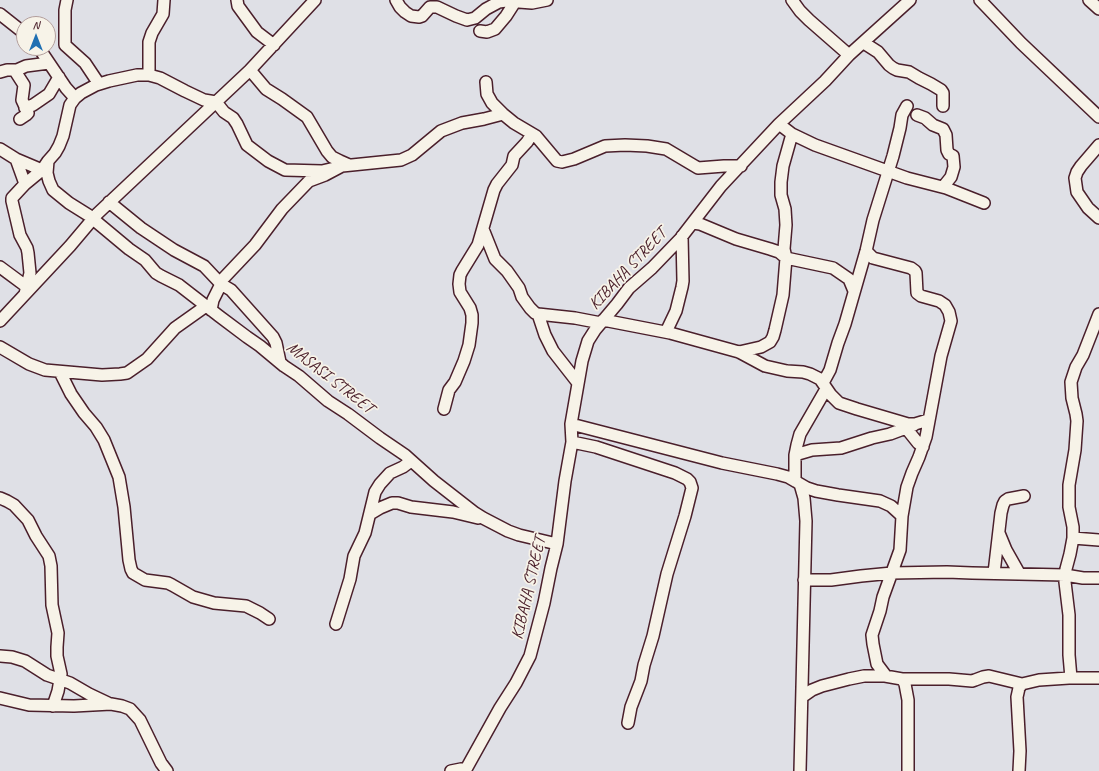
<!DOCTYPE html>
<html>
<head>
<meta charset="utf-8">
<style>
	body { margin:0 }
	#map { position:relative; width:1099px; height:771px; overflow:hidden; background:#dfe0e6; font-family:Caveat,sans-serif }
	canvas { display:block }
	.north { position:absolute; left:16px; top:16px; width:40px; height:40px; box-sizing:border-box; background:#f7f3e8; border:1px solid #b29e9c; border-radius:50%; rotate:0deg; font-size:11px; font-weight:700; line-height:16px; text-align:center; color:#4a1f2b }
	.north::after { content:''; display:block; margin:auto; width:14px; height:18px; background:#1f6fb2; clip-path:polygon(50% 0,100% 100%,50% 72%,0 100%) }
</style>
</head>
<body>
<div id="map">
<canvas width="1099" height="771"></canvas>
<div class="north">N</div>
</div>
<script>
const ctx = document.querySelector('canvas').getContext('2d');
ctx.lineJoin = 'round';
const toPath = rows => new Path2D(rows.map(r => 'M' + r).join(''));
function trace(path, color, width, dash) { ctx.strokeStyle = color; ctx.lineWidth = width; ctx.lineCap = dash ? 'butt' : 'round'; ctx.setLineDash(dash || []); ctx.stroke(path); }
function write(font, color, halo, rows, align = 'center') {
  ctx.font = font + ' Caveat,sans-serif'; ctx.lineWidth = 3.5; ctx.setLineDash([]); ctx.textBaseline = 'middle'; ctx.strokeStyle = halo; ctx.fillStyle = color; for (const [text, x, y, turn = 0] of rows) {
    ctx.save(); ctx.translate(x, y); ctx.rotate((+turn || 0) * Math.PI / 180); ctx.textAlign = isNaN(turn) ? turn : align; if (halo) ctx.strokeText(text, 0, 0); ctx.fillText(text, 0, 0); ctx.restore();
  }
}
const minor = toPath([
	[67,0,65,10,65,45,85,63,99,84],
	[237,0,238,6,257,32,274,45],
	[396,0,400,7,405,12,411,16,419,17,422,16,430,7,437,7,456,16,467,20,475,18,486,9,499,2,506,1,532,3,547,0],
	[792,0,800,11,809,20,849,55],
	[980,0,1021,43,1099,117],
	[1089,0,1099,9],
	[0,14,24,33],
	[480,31,487,32,495,29,506,16,515,2],
	[864,43,878,52,889,65,893,68,897,70,909,72,919,78,931,84,941,90,943,93,943,106],
	[39,48,66,88,75,98],
	[250,70,266,89,282,99,307,117,327,151,332,157,340,161,349,165],
	[15,71,24,85,22,100,28,113,26,115,20,119],
	[0,72,7,70,17,70,26,66,49,63],
	[149,75,149,42,152,33,163,14,164,0],
	[486,82,487,94,492,103,503,114,514,123,536,136,557,161,562,162,574,159,605,146,625,145,647,146,666,149,698,168,724,166,741,166],
	[25,108,33,105,49,94,59,77],
	[917,115,925,118,933,125,943,129,946,135,947,150,949,154,953,156,954,167,951,177,943,187],
	[779,124,792,134,815,145,907,178,946,188,984,203],
	[1099,145,1081,166,1077,172,1075,178,1077,192,1088,208,1099,218],
	[0,149,16,159,42,170],
	[16,159,25,184],
	[48,161,47,173,49,181,53,190,69,203,93,218],
	[109,202,141,228,174,250,204,266,221,284,231,290,273,337,276,343,280,362],
	[93,219,129,249,145,260,156,273,161,276,179,285,219,316,247,337,260,346,284,366,299,376,328,401,348,414,380,438,405,455,434,481,475,513,483,518,508,531,519,535,557,544],
	[693,223,700,224,736,239,770,249,779,252,786,258,833,268,849,279,854,291],
	[483,229,495,259,507,271,519,288,522,297,530,308,535,313,538,314,575,318,601,323],
	[866,251,873,258,911,268,915,271,916,273,917,293,921,296,939,301,945,305,949,312,951,321,941,356,926,437,919,457,912,473,907,487,902,516,900,550,883,597,880,611,872,635,873,644,877,664,886,676],
	[0,267,27,287],
	[220,282,255,245,282,209,309,181,325,175,342,166,401,160,412,155,441,131,462,123,484,119,503,114],
	[25,294,30,273,28,253,27,248,20,235,12,201,12,198,25,184,42,170,48,161,55,153,59,146,63,136,70,105,75,98,81,93,96,85,109,81,137,75,149,75,160,78,185,91,204,100,216,102,224,112,233,118,237,124,247,145,268,161,285,170,322,171,339,167],
	[211,310,213,300,221,284],
	[538,314,545,335,553,351,578,383],
	[603,320,670,333,739,352,765,366,787,371,803,372,810,374,820,379,831,395,839,403,857,409,908,424,915,424,928,420],
	[0,321,70,246,97,214,250,70,315,0],
	[666,332,676,311,682,287,683,281,682,236],
	[0,347,29,364,45,370,102,375,120,374,127,373,147,359,175,328,206,306],
	[739,352,761,347,770,342,773,337,775,330,783,295,786,258,784,249,786,225,785,209,781,195,781,182,783,166,792,134],
	[60,372,71,394,84,413,96,427,104,440,119,477,124,507,129,560,131,569,133,573,145,580,168,583,172,585,193,597,214,603,246,606,260,613,269,619],
	[823,383,830,370,838,343,845,324,866,251,873,220,893,156,900,128,902,115,907,106],
	[444,409,449,390,455,382,464,361,469,345,472,323,472,315,470,308,460,292,459,284,460,275,462,271,478,245,494,190,497,184,512,165,514,156,527,142,532,134],
	[571,424,722,463,777,474,788,477,807,488,816,491,838,495,880,501,891,506,902,516],
	[906,428,918,443,923,447],
	[572,442,596,447,675,473,687,479,690,482,692,488,685,516,667,574,653,636,644,665,641,681,631,707,628,723],
	[795,455,812,450,841,448,872,438,890,434,914,425],
	[795,481,795,455,797,445,800,434,826,389],
	[0,498,7,501,14,505,28,520,36,536,49,556,51,566,52,605,58,633,57,647,57,656,61,674,58,691,53,706],
	[370,514,380,508,392,503,398,503,411,507,453,512,478,518],
	[999,533,1006,550,1019,573],
	[1073,538,1099,540],
	[994,573,1001,513,1003,505,1005,501,1008,499,1024,496],
	[804,580,831,580,861,576,892,573,947,572,972,573,1065,575,1083,578,1099,578],
	[336,624,350,579,354,556,365,533,375,492,380,484,390,473,403,467,411,461],
	[0,656,12,657,25,661,47,675,70,683,89,694,108,703],
	[1071,678,1069,655,1069,615,1065,582,1066,569,1070,554,1073,538,1073,527,1069,507,1069,485,1075,450,1077,421,1076,414,1072,398,1071,382,1076,367,1083,355,1099,314],
	[902,679,905,684,908,700,908,771],
	[802,697,812,690,822,686,849,679,864,676,885,676,902,679,949,679,972,681,975,680,983,677,989,676,1022,684],
	[0,698,29,705,74,706,111,704,122,706,130,709,140,720,161,763,167,771],
	[451,771,461,769,466,770],
	[465,771,500,708,516,683,530,656,544,603,551,568,557,544,565,481,572,442,571,424,582,361,588,341,595,330,617,304,629,288,652,268,680,239,721,186,779,124,825,81,849,55,910,0],
	[800,771,806,521,804,498,800,484],
	[1019,771,1020,751,1017,697,1019,688,1022,684,1039,680,1069,678,1099,678]
]);
const streetNames = [
	["KIBAHA STREET",628,269,-47],
	["MASASI STREET",330,378,38],
	["KIBAHA STREET",529,588,-77]
];
trace(minor, '#4a1f2b', 14);
trace(minor, '#f7f3e8', 11);
write('17px', '#4a1f2b', '#f7f3e8', streetNames);
</script>
</body>
</html>
